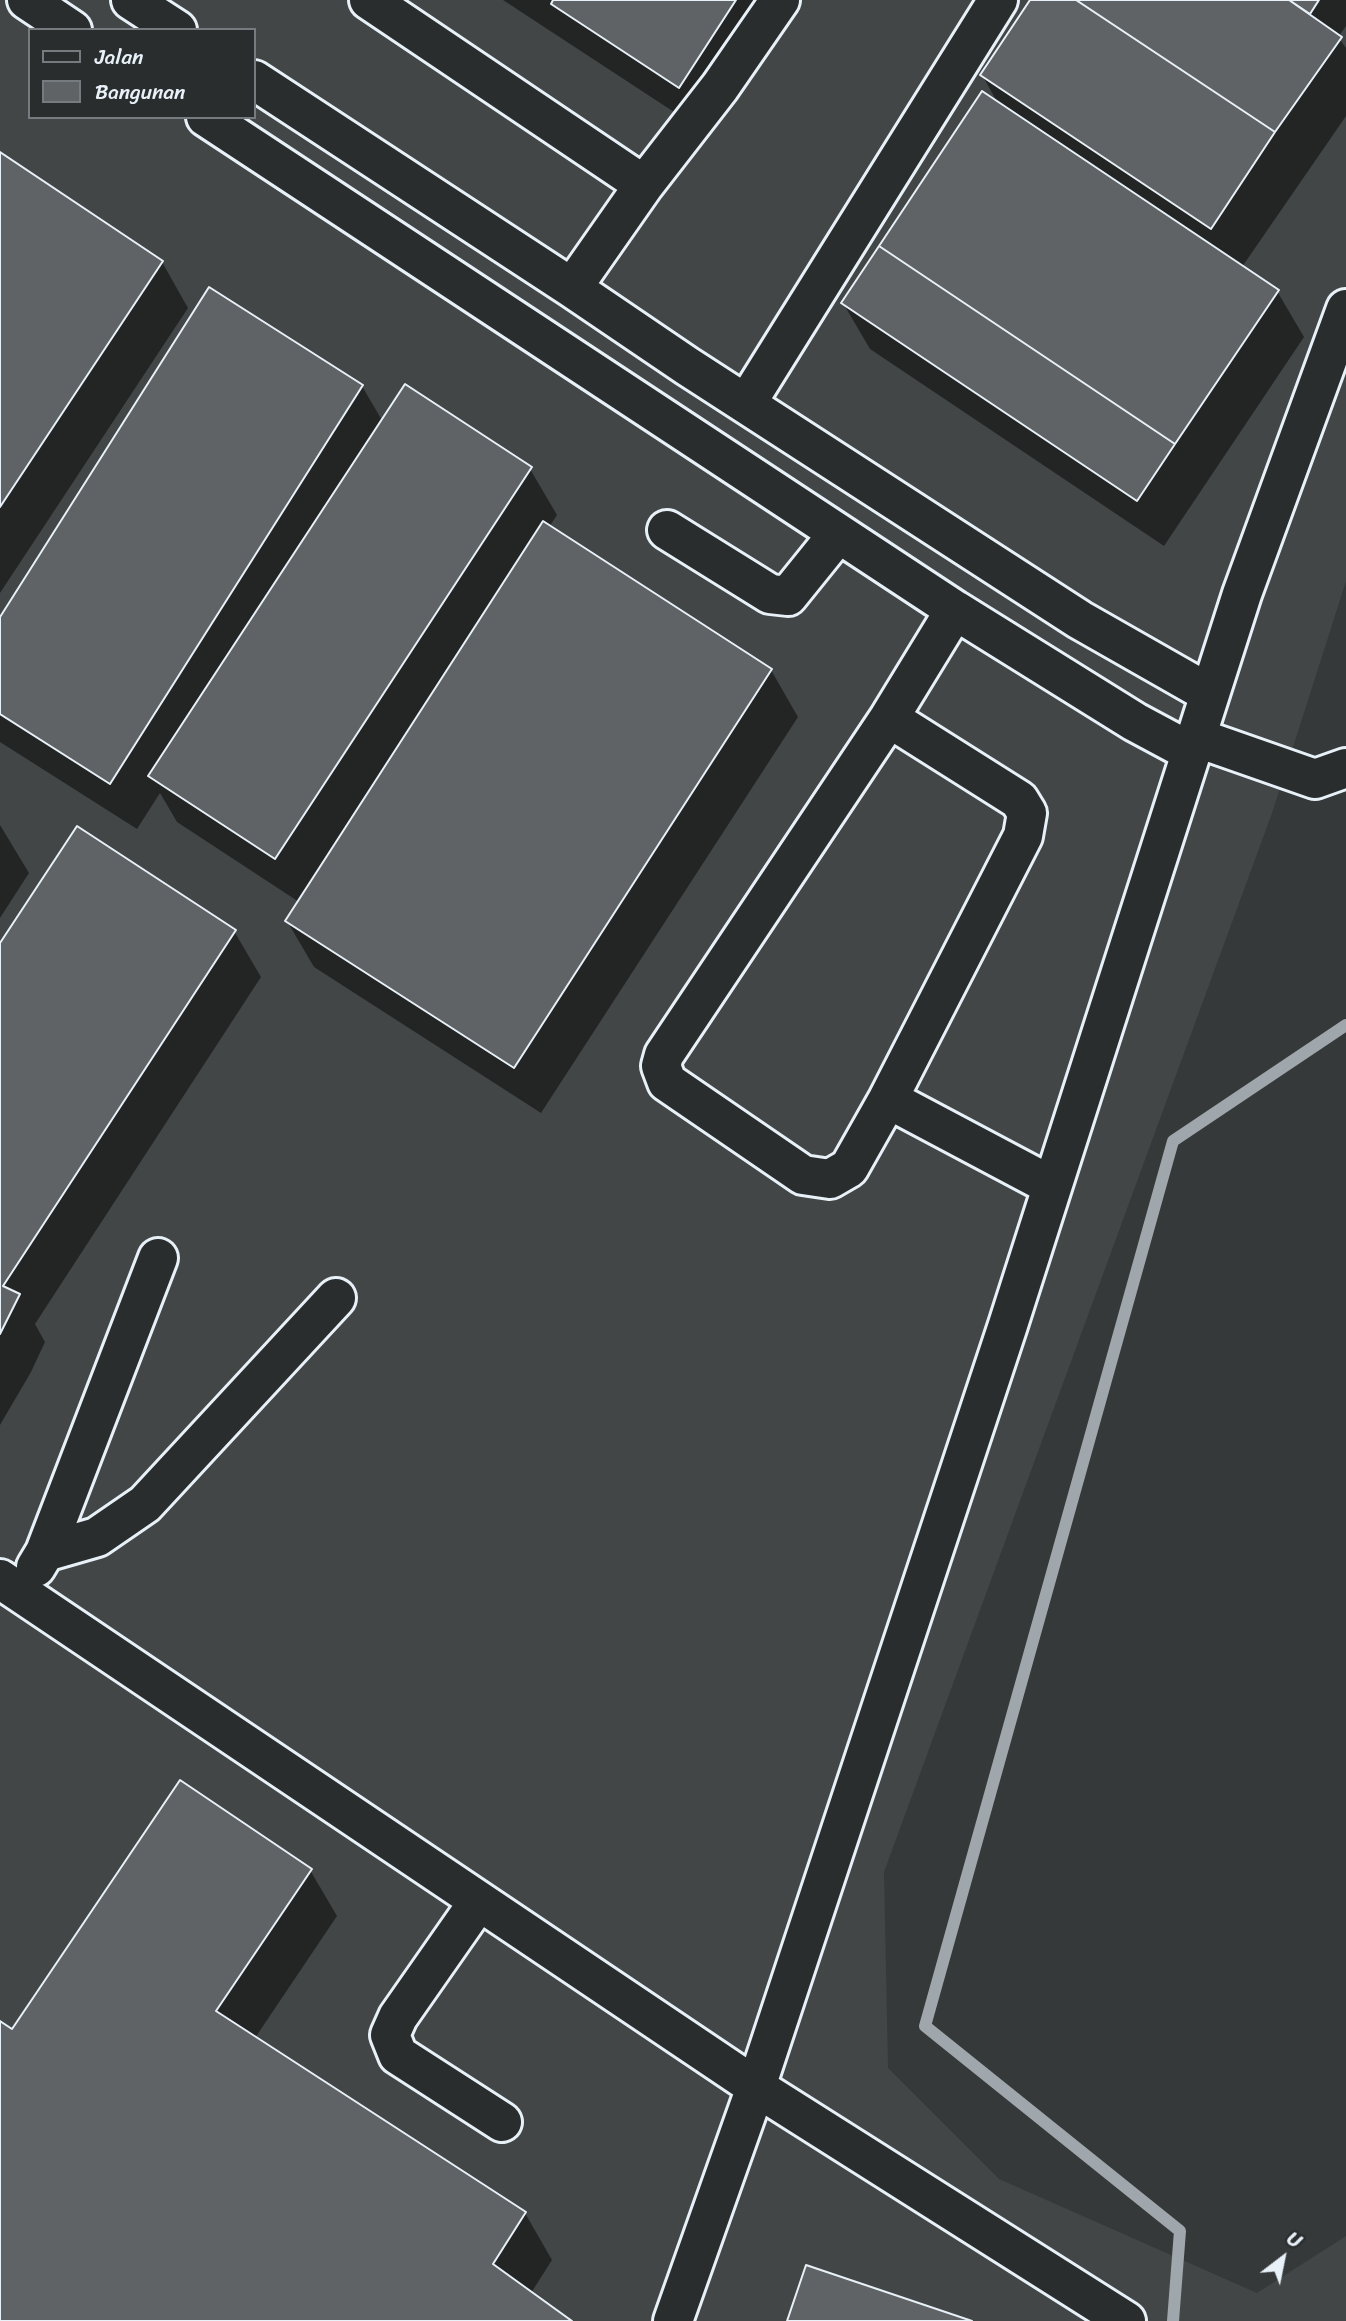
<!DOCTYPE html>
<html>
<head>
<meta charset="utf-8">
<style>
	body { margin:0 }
	#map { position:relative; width:1346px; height:2321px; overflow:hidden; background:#35393a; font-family:Sriracha,sans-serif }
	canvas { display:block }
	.legend { position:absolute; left:28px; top:28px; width:228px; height:91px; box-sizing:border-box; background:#2a2d2e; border:2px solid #767b7f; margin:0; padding:9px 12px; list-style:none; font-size:21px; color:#e8f1f8 }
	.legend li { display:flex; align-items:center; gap:14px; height:35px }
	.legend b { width:35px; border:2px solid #767b7f }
	.north { position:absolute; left:1248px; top:2223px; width:70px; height:70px; -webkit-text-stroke:5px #2a2d2e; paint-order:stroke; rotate:32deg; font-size:19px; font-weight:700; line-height:28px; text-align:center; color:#e8f1f8 }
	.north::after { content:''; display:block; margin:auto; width:24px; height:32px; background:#e8f1f8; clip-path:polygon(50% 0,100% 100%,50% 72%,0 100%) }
</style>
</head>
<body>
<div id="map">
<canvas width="1346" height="2321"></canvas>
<ul class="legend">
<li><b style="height:9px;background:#2a2d2e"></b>Jalan</li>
<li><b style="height:19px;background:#5f6365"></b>Bangunan</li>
</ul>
<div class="north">U</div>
</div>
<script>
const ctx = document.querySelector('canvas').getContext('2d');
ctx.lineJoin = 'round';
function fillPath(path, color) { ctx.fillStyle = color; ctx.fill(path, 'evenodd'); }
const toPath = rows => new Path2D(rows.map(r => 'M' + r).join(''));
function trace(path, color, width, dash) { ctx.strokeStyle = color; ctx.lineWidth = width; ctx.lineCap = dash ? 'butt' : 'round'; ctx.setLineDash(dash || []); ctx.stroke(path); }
const built = toPath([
	[0,0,1346,0,1346,581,1272,813,884,1872,888,2068,999,2179,1257,2293,1346,2236,1346,2321,0,2321],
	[30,30,254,30,254,117,30,117]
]);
const shadow = toPath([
	[503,0,793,0,706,133],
	[1032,0,1346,0,1346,26,1338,37,1346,48,1346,116,1242,267,1277,291,1304,337,1164,546,870,349,843,303,999,105,982,75],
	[0,154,162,262,188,308,0,593],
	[362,386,383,422,530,469,557,515,549,527,771,670,798,717,541,1113,314,967,287,921,299,902,177,822,160,793,137,829,0,742,0,620],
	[0,825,29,873,0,918],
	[234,931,261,977,35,1324,45,1342,31,1372,0,1425,0,946],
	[310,1870,337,1916,255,2038,525,2213,552,2260,531,2293,569,2321,0,2321,0,2023,13,2031]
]);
const stream = toPath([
	[1173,2321,1180,2231,925,2026,1173,1141,1346,1025]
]);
const building = toPath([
	[553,0,736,0,679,88,551,4,553,0],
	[1030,0,1076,0,1275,132,1211,229,980,75,1030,0],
	[1076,0,1289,0,1342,37,1275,132,1076,0],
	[1289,0,1319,0,1310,14,1289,0],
	[982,91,1279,290,1175,444,879,246,982,91],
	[0,152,163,261,0,507,0,152],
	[879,246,1175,444,1137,501,841,303,879,246],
	[209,287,363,385,110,784,0,714,0,617,209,287],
	[405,384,532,467,275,859,148,776,405,384],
	[543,521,772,669,514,1068,285,921,543,521],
	[77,826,236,930,3,1286,20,1294,0,1334,0,943,77,826],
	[180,1780,312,1869,216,2011,526,2212,493,2264,572,2321,0,2321,0,2021,12,2029,180,1780],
	[806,2265,972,2321,787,2321,806,2265]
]);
const minor = toPath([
	[27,0,72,30],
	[131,0,177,30],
	[369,0,644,185],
	[254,80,572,288,687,366,1080,620,1210,694],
	[206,117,955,610,1135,722,1191,752],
	[572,288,644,185,720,87,780,0],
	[746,404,998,0],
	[667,530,770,594,788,596,838,534],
	[955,610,889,718,1019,800,1027,813,1023,836,888,1099,1052,1186],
	[1195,737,1315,779,1346,768],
	[888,1099,849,1168,830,1179,803,1175,667,1082,661,1066,664,1055,889,718],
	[45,1552,97,1537,145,1504,336,1298],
	[36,1567,45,1552,158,1258],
	[0,1579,756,2087,1126,2321],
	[479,1901,398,2017,390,2035,398,2055,502,2122],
	[673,2321,756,2087,1008,1325,1242,594,1346,309]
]);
fillPath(built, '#424647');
fillPath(shadow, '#0007');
trace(stream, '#a0a7ac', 12);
fillPath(building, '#5f6365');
trace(building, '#e8f1f8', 2);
trace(minor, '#e8f1f8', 44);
trace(minor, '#2a2d2e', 38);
</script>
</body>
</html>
